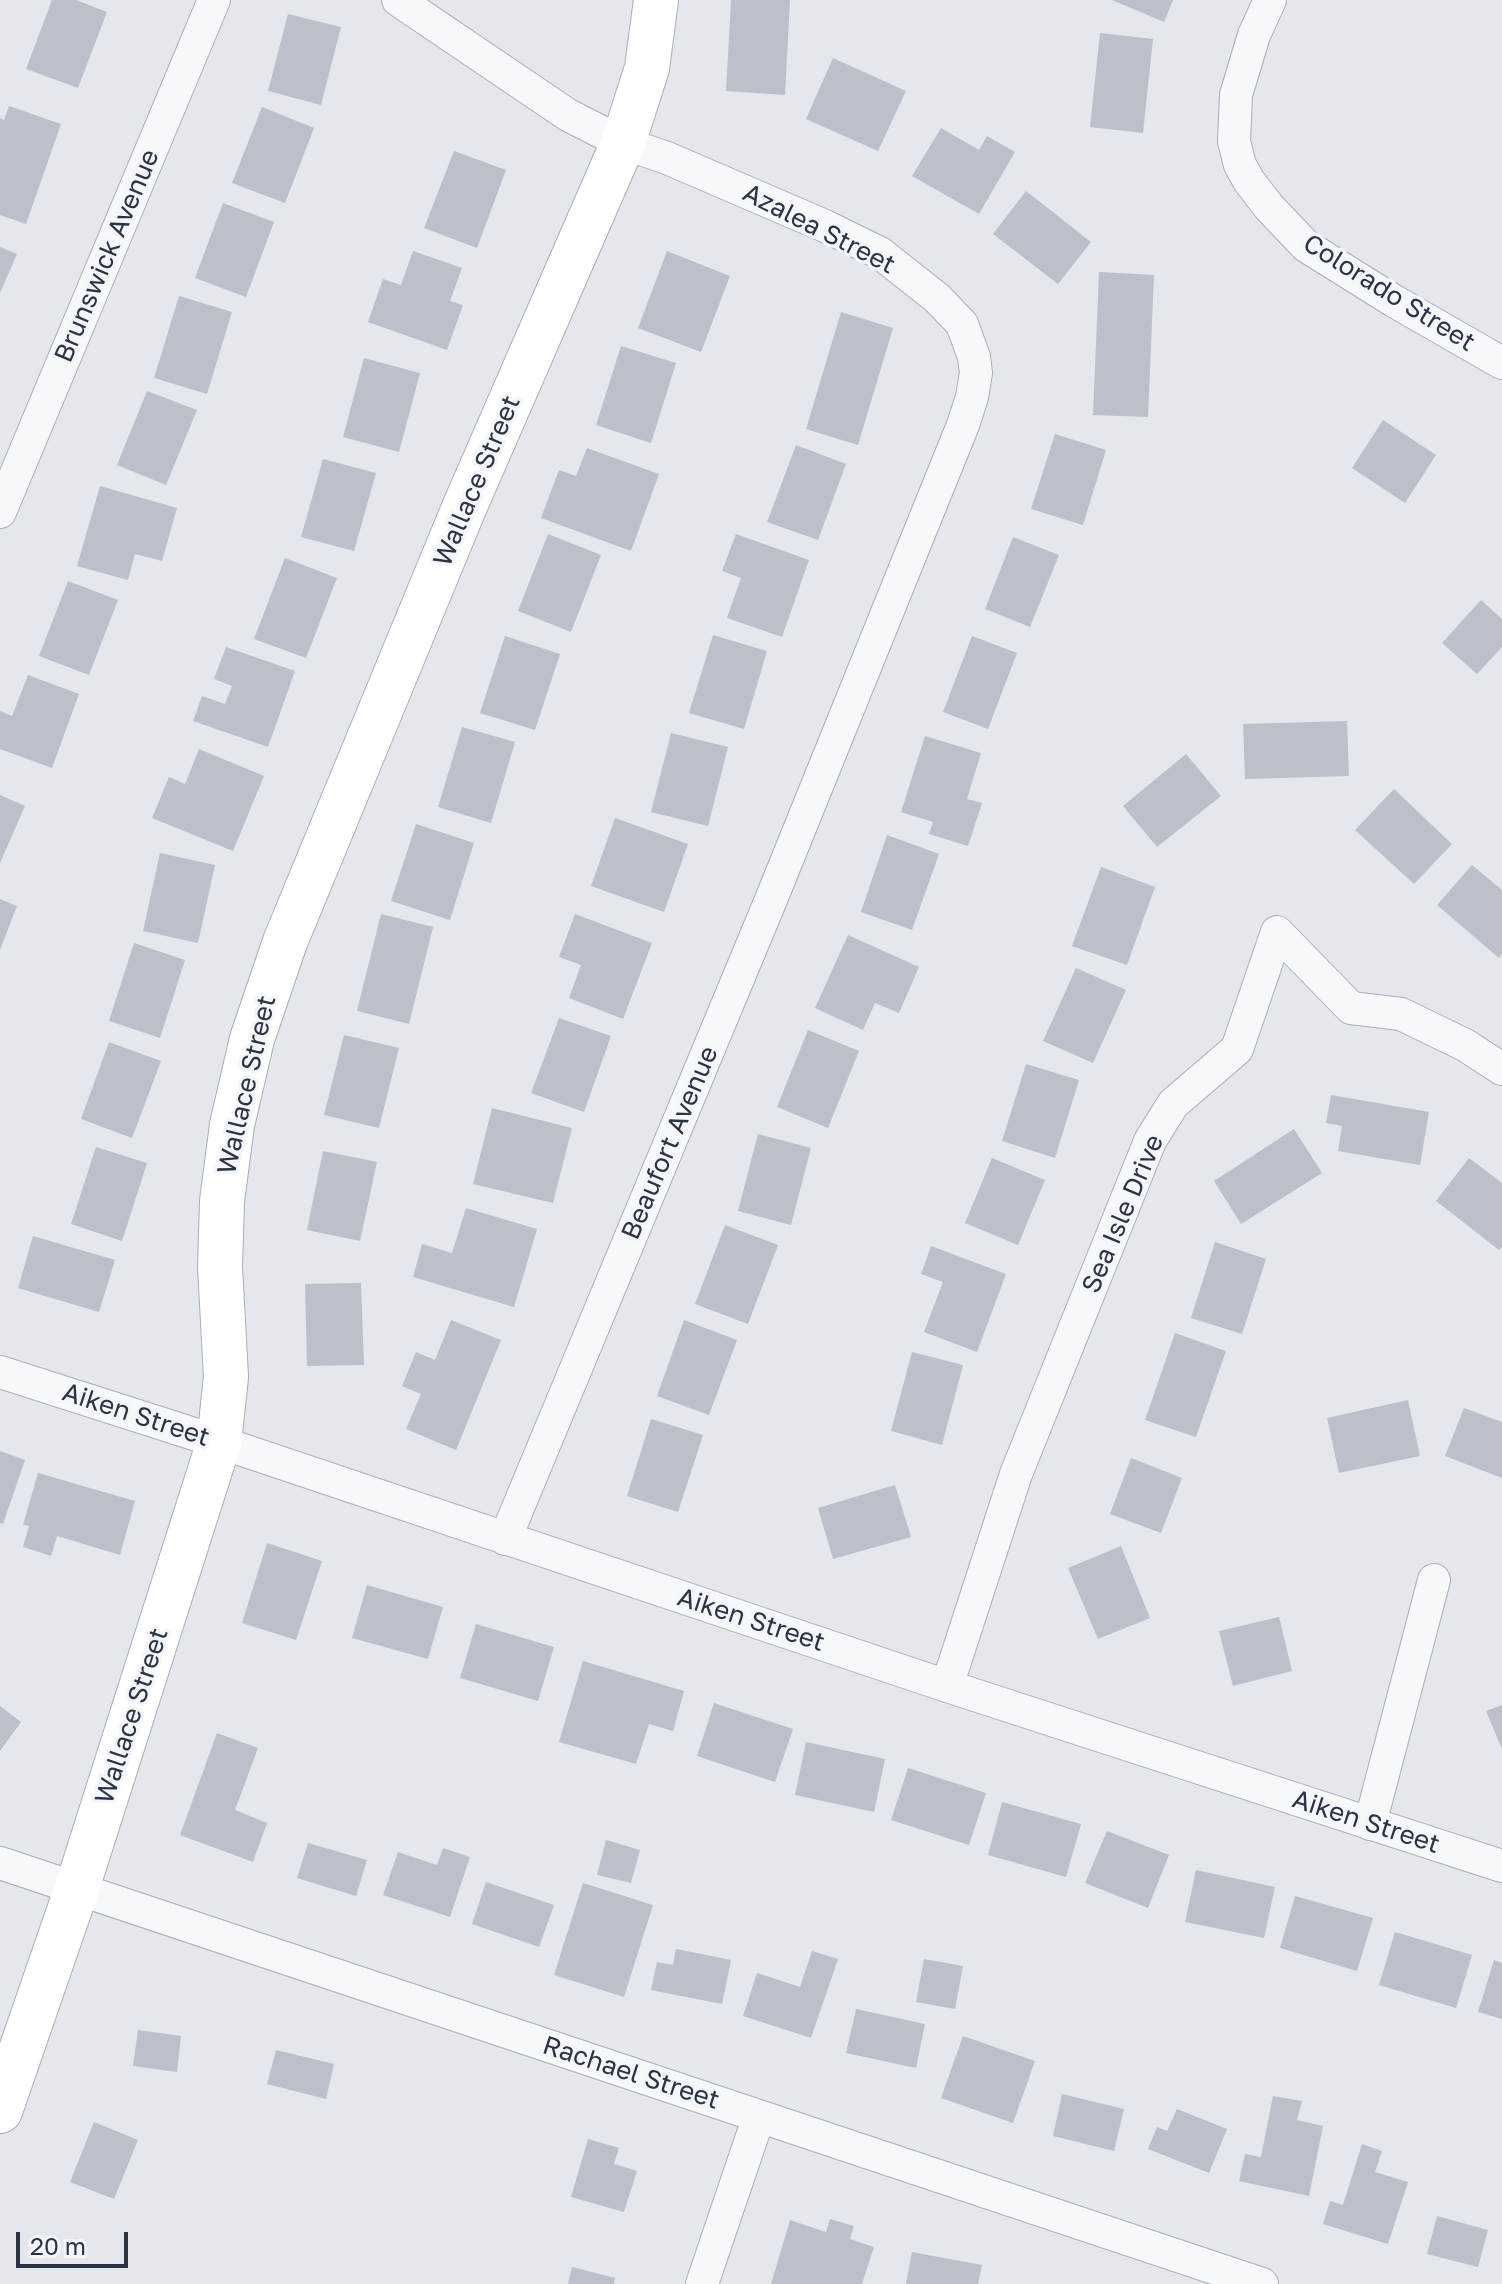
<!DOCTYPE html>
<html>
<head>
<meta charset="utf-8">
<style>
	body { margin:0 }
	#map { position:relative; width:1502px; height:2284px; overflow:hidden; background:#e4e7ec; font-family:"Golos Text",sans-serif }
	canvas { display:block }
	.scale { position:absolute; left:16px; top:2232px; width:112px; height:36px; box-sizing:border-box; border:4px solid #2b3445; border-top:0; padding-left:10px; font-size:24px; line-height:28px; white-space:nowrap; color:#2b3445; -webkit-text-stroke:6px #f4f6f9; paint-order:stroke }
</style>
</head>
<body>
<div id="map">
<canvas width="1502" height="2284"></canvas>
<div class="scale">20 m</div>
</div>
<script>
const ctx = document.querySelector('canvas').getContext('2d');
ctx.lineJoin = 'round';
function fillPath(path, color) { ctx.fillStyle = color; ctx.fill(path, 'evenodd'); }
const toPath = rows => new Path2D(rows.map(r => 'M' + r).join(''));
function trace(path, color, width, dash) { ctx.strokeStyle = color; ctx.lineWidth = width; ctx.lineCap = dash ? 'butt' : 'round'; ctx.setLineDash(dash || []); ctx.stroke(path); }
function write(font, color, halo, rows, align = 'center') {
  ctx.font = font + ' "Golos Text",sans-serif'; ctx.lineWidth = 7; ctx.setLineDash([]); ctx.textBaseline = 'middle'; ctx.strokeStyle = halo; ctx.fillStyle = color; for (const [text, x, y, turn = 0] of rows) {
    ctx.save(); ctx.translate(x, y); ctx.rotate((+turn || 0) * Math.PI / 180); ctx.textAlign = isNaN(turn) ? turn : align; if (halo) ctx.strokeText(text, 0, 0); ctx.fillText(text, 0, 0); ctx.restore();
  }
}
const building = toPath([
	[52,0,76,0,107,12,78,88,26,69],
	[731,0,790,0,785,95,726,91],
	[1112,0,1173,0,1164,22],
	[288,14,341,27,321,105,268,91],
	[1100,33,1153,39,1143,133,1090,127],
	[833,58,906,91,878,151,806,119],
	[9,106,61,124,26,224,0,215,0,118,4,120],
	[262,107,314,128,285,203,232,183],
	[941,128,979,150,987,136,1015,152,979,214,912,176],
	[454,151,506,170,477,248,424,228],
	[1026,191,1091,242,1058,284,993,234],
	[223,203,274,222,246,297,195,278],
	[0,247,17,254,0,293],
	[413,251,462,268,450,301,463,305,447,350,368,322,383,279,401,285],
	[667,251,730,276,701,352,638,328],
	[1099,272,1154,275,1148,417,1093,415],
	[179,296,232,312,207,394,154,378],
	[841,312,893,328,858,445,806,429],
	[621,346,676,363,651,443,596,425],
	[364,358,420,373,399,452,343,437],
	[147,391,197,410,166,485,117,465],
	[1383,420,1436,455,1405,503,1352,468],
	[1055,434,1106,450,1083,525,1031,509],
	[796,445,846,464,818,540,767,522],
	[587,448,659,474,631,551,541,518,559,470,576,476],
	[323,459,376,473,354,551,301,537],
	[100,486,177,508,162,561,135,554,128,580,77,566],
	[548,534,601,555,571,632,518,611],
	[736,534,809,560,782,637,727,618,741,578,722,571],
	[1013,537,1059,555,1030,627,985,609],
	[285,558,337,578,306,658,254,639],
	[68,581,118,600,89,675,39,656],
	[1481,600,1502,619,1502,647,1477,674,1442,643],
	[713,635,767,651,744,729,689,713],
	[505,636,560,654,535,730,480,713],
	[972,636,1017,653,988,729,943,712],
	[226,647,295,671,268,747,193,721,202,696,225,704,232,686,214,679],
	[28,675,79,694,52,768,0,749,0,711,12,716],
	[1347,721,1349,776,1245,779,1243,724],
	[462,727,515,742,491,823,438,807],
	[671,733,728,747,708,826,651,812],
	[925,736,981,753,967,799,982,803,968,846,929,834,933,822,901,812],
	[199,749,264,776,233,851,152,818,169,777,185,784],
	[1186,754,1221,796,1157,847,1123,806],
	[1394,789,1452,844,1414,884,1355,830],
	[0,795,25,806,0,863],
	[615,818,688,844,664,912,591,886],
	[416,824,474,843,450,920,391,901],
	[887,835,939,854,912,930,861,912],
	[160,853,215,865,198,943,143,931],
	[1472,865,1502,890,1502,954,1499,958,1437,905],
	[1101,867,1155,887,1127,965,1072,946],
	[0,899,17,906,0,950],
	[381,914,433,927,409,1024,357,1011],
	[575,914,652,943,623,1019,569,998,581,965,559,957],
	[848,935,919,967,899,1013,875,1003,863,1030,815,1008],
	[134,943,185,960,160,1038,109,1021],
	[1076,968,1126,990,1093,1063,1043,1041],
	[559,1018,611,1036,584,1112,531,1093],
	[808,1030,859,1051,828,1128,777,1107],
	[344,1035,399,1048,379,1128,324,1115],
	[109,1042,161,1061,132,1138,81,1119],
	[1026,1064,1079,1080,1055,1158,1002,1141],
	[1331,1095,1429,1112,1420,1165,1338,1151,1342,1126,1326,1123],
	[492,1108,572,1128,553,1203,473,1184],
	[1294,1129,1322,1173,1241,1224,1214,1181],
	[758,1134,811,1148,791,1225,738,1211],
	[96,1147,147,1163,122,1241,71,1224],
	[323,1151,377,1162,360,1241,307,1230],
	[992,1158,1045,1180,1018,1245,965,1223],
	[1469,1158,1502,1183,1502,1247,1499,1250,1436,1201],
	[466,1208,537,1229,514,1307,413,1277,422,1244,452,1253],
	[725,1225,778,1245,748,1324,695,1304],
	[33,1236,115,1260,99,1312,18,1288],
	[1215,1242,1266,1259,1242,1334,1191,1318],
	[931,1246,1006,1274,977,1352,924,1332,943,1282,921,1274],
	[361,1283,364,1365,307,1366,305,1284],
	[451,1320,501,1340,456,1450,406,1429,421,1394,402,1386,416,1352,435,1360],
	[684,1320,737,1340,709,1415,657,1396],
	[1175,1333,1226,1351,1196,1437,1145,1420],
	[912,1352,963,1365,942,1445,891,1431],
	[1408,1400,1420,1456,1339,1473,1327,1418],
	[1464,1408,1502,1422,1502,1478,1445,1456],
	[651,1419,703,1435,678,1512,627,1496],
	[0,1451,25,1460,3,1524,0,1523],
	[1131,1458,1182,1478,1161,1533,1110,1514],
	[38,1473,135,1501,120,1555,57,1536,51,1556,23,1547,29,1526,23,1525],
	[895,1485,911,1537,833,1559,818,1508],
	[267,1543,322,1561,296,1640,242,1623],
	[1121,1546,1150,1618,1098,1639,1068,1568],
	[367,1585,443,1607,428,1659,352,1638],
	[1279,1617,1292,1671,1233,1686,1219,1631],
	[476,1624,554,1647,538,1701,460,1678],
	[583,1661,684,1691,673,1731,649,1724,636,1764,559,1742],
	[714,1703,793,1729,775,1782,697,1756],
	[1502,1705,1502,1749,1486,1711],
	[0,1706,21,1722,0,1751],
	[217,1733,258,1748,235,1810,267,1823,253,1862,180,1835],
	[806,1742,885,1759,874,1812,795,1795],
	[908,1768,986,1793,969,1845,891,1820],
	[1002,1802,1081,1824,1066,1877,988,1855],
	[1107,1831,1169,1855,1148,1908,1085,1883],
	[606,1840,640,1850,631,1883,597,1875],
	[308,1843,367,1860,356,1896,297,1878],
	[443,1848,470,1857,450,1917,383,1895,398,1852,437,1865],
	[1196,1870,1275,1887,1264,1938,1185,1922],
	[486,1882,554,1905,539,1947,472,1924],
	[583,1883,653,1905,624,1997,554,1975],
	[1295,1896,1373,1918,1357,1971,1280,1948],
	[1395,1932,1472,1955,1456,2008,1379,1985],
	[676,1949,731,1960,722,2004,651,1990,657,1962,673,1965],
	[812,1951,838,1959,811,2038,743,2016,757,1973,800,1987],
	[924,1959,963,1966,955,2009,916,2002],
	[1494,1960,1502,1963,1502,2019,1478,2012],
	[856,2009,925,2024,916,2068,846,2053],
	[138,2030,181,2036,177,2072,133,2066],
	[963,2036,1035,2061,1013,2123,941,2098],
	[276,2050,334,2064,326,2099,267,2084],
	[1062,2094,1124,2109,1114,2151,1053,2136],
	[1273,2096,1302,2101,1297,2120,1323,2126,1309,2196,1239,2181,1245,2154,1261,2157],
	[1177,2109,1227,2129,1209,2173,1148,2149,1157,2127,1167,2131],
	[94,2122,138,2140,114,2199,70,2182],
	[588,2139,619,2148,614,2164,637,2171,624,2212,571,2197],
	[1362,2144,1382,2151,1375,2172,1408,2182,1388,2244,1323,2224,1330,2201,1343,2205],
	[1437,2216,1488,2230,1478,2267,1427,2254],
	[830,2219,854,2226,850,2239,874,2247,862,2284,771,2284,790,2220,826,2232],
	[912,2252,982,2265,978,2284,906,2284],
	[572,2267,615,2278,614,2284,568,2284]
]);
const street = toPath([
	[398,0,568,115,623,143,667,158,825,226,880,253,937,298,962,324,974,357,976,373,972,397,963,425,770,902,505,1539],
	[1270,0,1254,35,1236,95,1234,141,1240,165,1249,181,1269,207,1306,246,1394,301,1502,363],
	[0,512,214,0],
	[0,1372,219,1442,947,1686,1502,1866],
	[947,1686,1016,1474,1150,1141,1173,1104,1237,1049,1277,932,1351,1008,1401,1014,1465,1045,1502,1069],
	[1370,1824,1434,1580],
	[0,1863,1262,2284],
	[702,2284,759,2116]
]);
const secondary = toPath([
	[0,2111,77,1888,219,1442,226,1377,220,1267,222,1201,232,1125,252,1039,285,942,464,508,623,143,647,68,656,0]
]);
const streetNames = [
	["Azalea Street",819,229,27],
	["Brunswick Avenue",107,256,-67],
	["Colorado Street",1389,293,32],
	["Wallace Street",477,481,-67],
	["Wallace Street",247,1085,-77],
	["Beaufort Avenue",670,1143,-67],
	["Sea Isle Drive",1123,1214,-67],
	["Aiken Street",136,1415,18],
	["Aiken Street",751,1620,18],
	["Wallace Street",132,1716,-72],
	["Aiken Street",1366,1822,18],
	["Rachael Street",631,2073,18]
];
fillPath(building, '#bbc0ca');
trace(street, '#a9aeb7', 34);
trace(secondary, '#a9aeb7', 46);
trace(street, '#f7f8fa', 32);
trace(secondary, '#fff', 44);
write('26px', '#2b3445', '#f4f6f9', streetNames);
</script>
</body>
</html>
